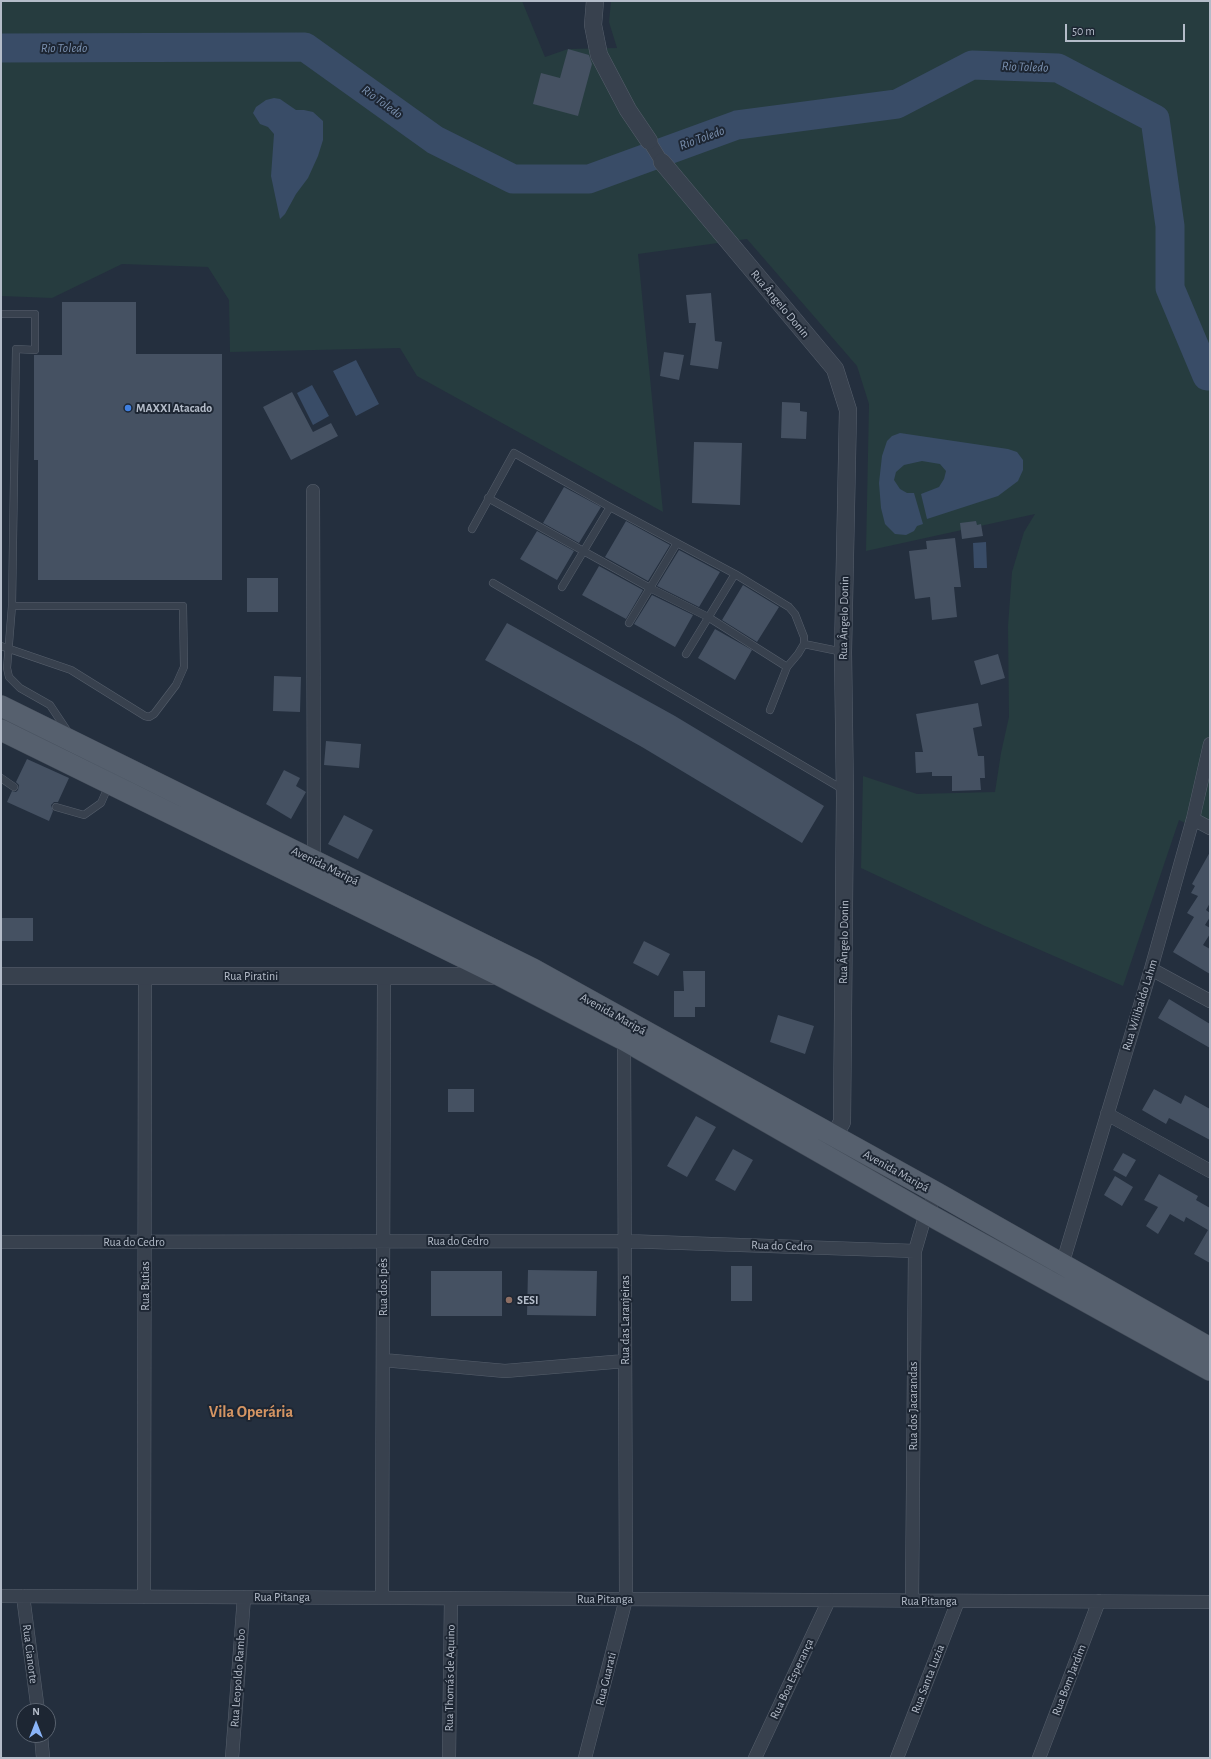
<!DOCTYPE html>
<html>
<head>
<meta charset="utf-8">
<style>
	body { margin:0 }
	#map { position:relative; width:1211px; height:1759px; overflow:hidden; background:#242f3e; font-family:"Alegreya Sans",sans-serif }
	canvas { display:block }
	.frame { position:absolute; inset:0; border:2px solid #b4bcc9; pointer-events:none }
	.north { position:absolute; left:16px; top:1703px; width:40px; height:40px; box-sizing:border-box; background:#1d2633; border:1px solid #59626f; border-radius:50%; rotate:0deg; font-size:11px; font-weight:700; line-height:16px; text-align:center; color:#b4bcc9 }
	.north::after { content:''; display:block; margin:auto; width:14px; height:18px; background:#8ab4f8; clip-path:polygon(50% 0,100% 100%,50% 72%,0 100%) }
	.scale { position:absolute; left:1065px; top:24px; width:120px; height:18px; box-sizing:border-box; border:2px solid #b4bcc9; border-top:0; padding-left:5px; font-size:12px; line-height:14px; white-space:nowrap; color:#b4bcc9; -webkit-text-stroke:3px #1d2633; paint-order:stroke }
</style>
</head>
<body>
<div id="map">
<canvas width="1211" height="1759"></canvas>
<div class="frame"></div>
<div class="north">N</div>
<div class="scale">50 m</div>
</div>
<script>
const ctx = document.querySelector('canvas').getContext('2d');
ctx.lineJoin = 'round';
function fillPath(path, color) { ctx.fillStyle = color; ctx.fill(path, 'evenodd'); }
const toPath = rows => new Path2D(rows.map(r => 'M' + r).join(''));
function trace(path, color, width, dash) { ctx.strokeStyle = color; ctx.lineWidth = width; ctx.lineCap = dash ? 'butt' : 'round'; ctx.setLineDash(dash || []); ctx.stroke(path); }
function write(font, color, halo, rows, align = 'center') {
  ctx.font = font + ' "Alegreya Sans",sans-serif'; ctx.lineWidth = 4; ctx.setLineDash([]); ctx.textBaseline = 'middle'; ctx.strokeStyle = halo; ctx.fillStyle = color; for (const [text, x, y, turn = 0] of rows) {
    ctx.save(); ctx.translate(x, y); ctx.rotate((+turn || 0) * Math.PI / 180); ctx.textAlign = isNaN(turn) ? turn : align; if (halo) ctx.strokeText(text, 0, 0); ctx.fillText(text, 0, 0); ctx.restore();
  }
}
const green = toPath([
	[1,1,522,1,545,57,568,49,617,48,609,22,611,1,1210,1,1210,835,1179,820,1123,986,985,926,861,868,863,776,917,794,995,792,1001,753,1009,717,1008,626,1012,572,1024,532,1035,514,866,551,869,404,857,366,747,239,638,254,663,512,417,376,400,348,230,352,229,300,208,267,122,264,52,298,1,296]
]);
const water = toPath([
	[274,98,280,99,296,110,304,110,313,112,323,121,323,140,318,156,308,178,296,194,285,214,280,219,271,176,274,134,268,127,260,124,253,113,256,107,266,100],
	[356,360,379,404,356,416,333,371],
	[312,385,329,416,313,425,297,393],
	[900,433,1008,449,1017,452,1023,460,1023,470,1018,481,998,496,927,519,921,494,939,487,944,479,946,471,940,464,922,461,904,465,896,472,894,480,900,489,907,493,914,493,923,524,917,526,914,531,906,535,895,534,885,524,881,508,879,483,882,456,887,441,892,436],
	[986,542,987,568,974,568,973,543]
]);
const river = toPath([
	[1,48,305,47,435,140,513,179,589,179,737,125,897,104,972,65,1058,68,1155,119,1170,226,1170,288,1207,376,1210,376]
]);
const building = toPath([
	[568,49,589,55,592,64,578,116,533,104,541,73,560,78],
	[711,293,715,341,722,342,718,369,690,365,696,323,689,323,686,295],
	[62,302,136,302,136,354,222,354,222,580,38,580,38,460,34,460,34,355,62,355],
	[664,352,684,355,679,380,660,376],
	[292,392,313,432,331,423,338,436,291,460,263,407],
	[782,402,800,403,800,411,807,412,806,439,781,438],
	[694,442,742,443,740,505,692,503],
	[564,487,601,507,579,543,543,523],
	[626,521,670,545,648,581,605,557],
	[976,521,977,525,981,524,983,536,962,539,960,523],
	[537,531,574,551,557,580,520,559],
	[955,538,961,587,954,587,957,617,932,620,930,597,915,599,909,551,927,549,926,541],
	[679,550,720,572,699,607,657,586],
	[599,566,643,590,626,619,582,595],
	[247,578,278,578,278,612,247,612],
	[743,585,779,607,757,642,722,620],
	[652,595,693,615,675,647,634,624],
	[507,623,675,716,824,806,802,843,642,747,485,660],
	[715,629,752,650,735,680,698,658],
	[998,654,1005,678,981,685,974,661],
	[274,676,301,677,300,712,273,711],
	[978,703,982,726,973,728,978,756,984,756,985,778,980,778,981,790,952,791,952,776,932,776,932,772,916,773,915,752,923,752,916,714],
	[326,741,361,744,359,768,324,765],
	[27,759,69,778,58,802,54,802,51,805,53,811,49,821,7,802,12,791,16,792,18,790,19,785,16,782],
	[284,770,300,778,296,786,306,792,291,819,266,804],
	[344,815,373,830,358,859,328,844],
	[1210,852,1210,903,1206,910,1210,913,1210,917,1205,925,1210,928,1210,934,1203,945,1210,949,1210,974,1173,952,1194,917,1187,913,1198,896,1191,893,1195,886,1192,884],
	[1,918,33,918,33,941,1,941],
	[644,941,670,954,658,976,633,963],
	[683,971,705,971,705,1007,695,1007,695,1017,674,1017,674,991,684,991],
	[1169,999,1210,1024,1210,1048,1158,1018],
	[778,1015,814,1026,805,1054,770,1042],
	[448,1089,474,1089,474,1112,448,1112],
	[1154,1089,1181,1104,1185,1095,1210,1109,1210,1140,1169,1118,1166,1124,1142,1110],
	[696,1116,716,1127,687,1177,667,1166],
	[733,1149,753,1160,735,1191,715,1180],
	[1123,1153,1136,1160,1126,1177,1113,1170],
	[1159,1174,1198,1196,1196,1200,1210,1208,1210,1263,1194,1254,1208,1230,1186,1217,1184,1222,1170,1214,1158,1234,1146,1226,1158,1207,1144,1200],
	[1115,1176,1133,1187,1122,1206,1104,1195],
	[731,1266,752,1266,752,1301,731,1301],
	[528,1270,597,1271,596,1316,527,1315],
	[431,1271,502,1271,502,1316,431,1316]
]);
const service = toPath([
	[1,314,35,314,35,350,16,349,12,606,7,668,9,677,20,688,50,705,68,732],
	[488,498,650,588,708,617,787,667],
	[472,529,514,453,610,507,735,574,789,607,795,614,804,637,804,644,843,652],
	[493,583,844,790],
	[562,587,610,507],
	[629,623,677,543],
	[1,646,71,670,145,716,149,717,154,714,176,685,184,667,183,606,12,606],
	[686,654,735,574],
	[770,710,787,667,798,654,804,644],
	[1,778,14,787],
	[56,807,84,815,101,803,109,785]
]);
const minor = toPath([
	[649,141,662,162],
	[313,491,314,860],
	[1193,819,1210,828],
	[1151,969,1210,1001],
	[1107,1114,1210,1171],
	[1,1242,624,1241,915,1251],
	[1059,1270,1062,1265,1151,969,1193,819,1210,744],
	[383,1360,505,1371,625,1361],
	[1,1596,1210,1602],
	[23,1596,38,1711],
	[144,1597,145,976],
	[382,1598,384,976],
	[912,1601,915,1251,926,1213,937,1193],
	[41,1735,43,1758],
	[232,1758,244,1597],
	[449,1758,451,1598],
	[585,1758,626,1599,624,1040,626,1036],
	[755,1758,829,1600],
	[897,1758,958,1601],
	[1039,1758,1099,1601]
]);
const tertiary = toPath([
	[595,1,593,25,599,55,628,110,649,141],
	[662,162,835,369,848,410,843,652,845,798,842,1122,834,1136],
	[1,976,501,976]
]);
const primary = toPath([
	[1,706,533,969,937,1193,1210,1348],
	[1,730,501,976,624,1040,926,1213,1210,1370]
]);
const markers = [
	[128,408,4,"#3f7fe0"],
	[509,1300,4,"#8d6e63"]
];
const streetNames = [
	["Rua Ângelo Donin",780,304,50],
	["Rua Ângelo Donin",844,618,-89],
	["Avenida Maripá",325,866,26],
	["Rua Ângelo Donin",844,942,-89],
	["Rua Piratini",251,976],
	["Rua Wilibaldo Lahm",1140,1005,-73],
	["Avenida Maripá",613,1014,29],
	["Avenida Maripá",896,1171,29],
	["Rua do Cedro",458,1241],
	["Rua do Cedro",134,1242],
	["Rua do Cedro",782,1246,2],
	["Rua Butias",145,1286,-90],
	["Rua dos Ipês",383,1287,-90],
	["Rua das Laranjeiras",625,1320,-90],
	["Rua dos Jacarandas",913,1406,-90],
	["Rua Pitanga",282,1597],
	["Rua Pitanga",605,1599],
	["Rua Pitanga",929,1601],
	["Rua Cianorte",30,1654,83],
	["Rua Leopoldo Rambo",238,1678,-86],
	["Rua Thomás de Aquino",450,1678,-89],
	["Rua Guarati",606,1679,-76],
	["Rua Boa Esperança",792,1679,-65],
	["Rua Santa Luzia",928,1679,-69],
	["Rua Bom Jardim",1069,1680,-69]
];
const poiNames = [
	["MAXXI Atacado",136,408],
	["SESI",517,1300]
];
const waterNames = [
	["Rio Toledo",64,48],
	["Rio Toledo",1025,67,2],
	["Rio Toledo",382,102,36],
	["Rio Toledo",702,138,-20]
];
const districtNames = [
	["Vila Operária",251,1412]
];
fillPath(green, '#263c3f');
fillPath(water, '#394c67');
trace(river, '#394c67', 29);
fillPath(building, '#455162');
trace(service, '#565f6c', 8);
trace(minor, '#565f6c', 14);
trace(tertiary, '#565f6c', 18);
trace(primary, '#414a57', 22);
trace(service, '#38414e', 7);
trace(minor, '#38414e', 13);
trace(tertiary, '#38414e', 17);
trace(primary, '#56606e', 21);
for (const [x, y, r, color] of markers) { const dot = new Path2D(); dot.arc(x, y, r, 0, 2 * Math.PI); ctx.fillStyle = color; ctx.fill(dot); trace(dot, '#1d2633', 1.5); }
write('12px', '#b4bcc9', '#1d2633', streetNames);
write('bold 12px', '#b4bcc9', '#1d2633', poiNames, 'left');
write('italic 13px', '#7c92b1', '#1d2633', waterNames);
write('bold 16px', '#d59563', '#1d2633', districtNames);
</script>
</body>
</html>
